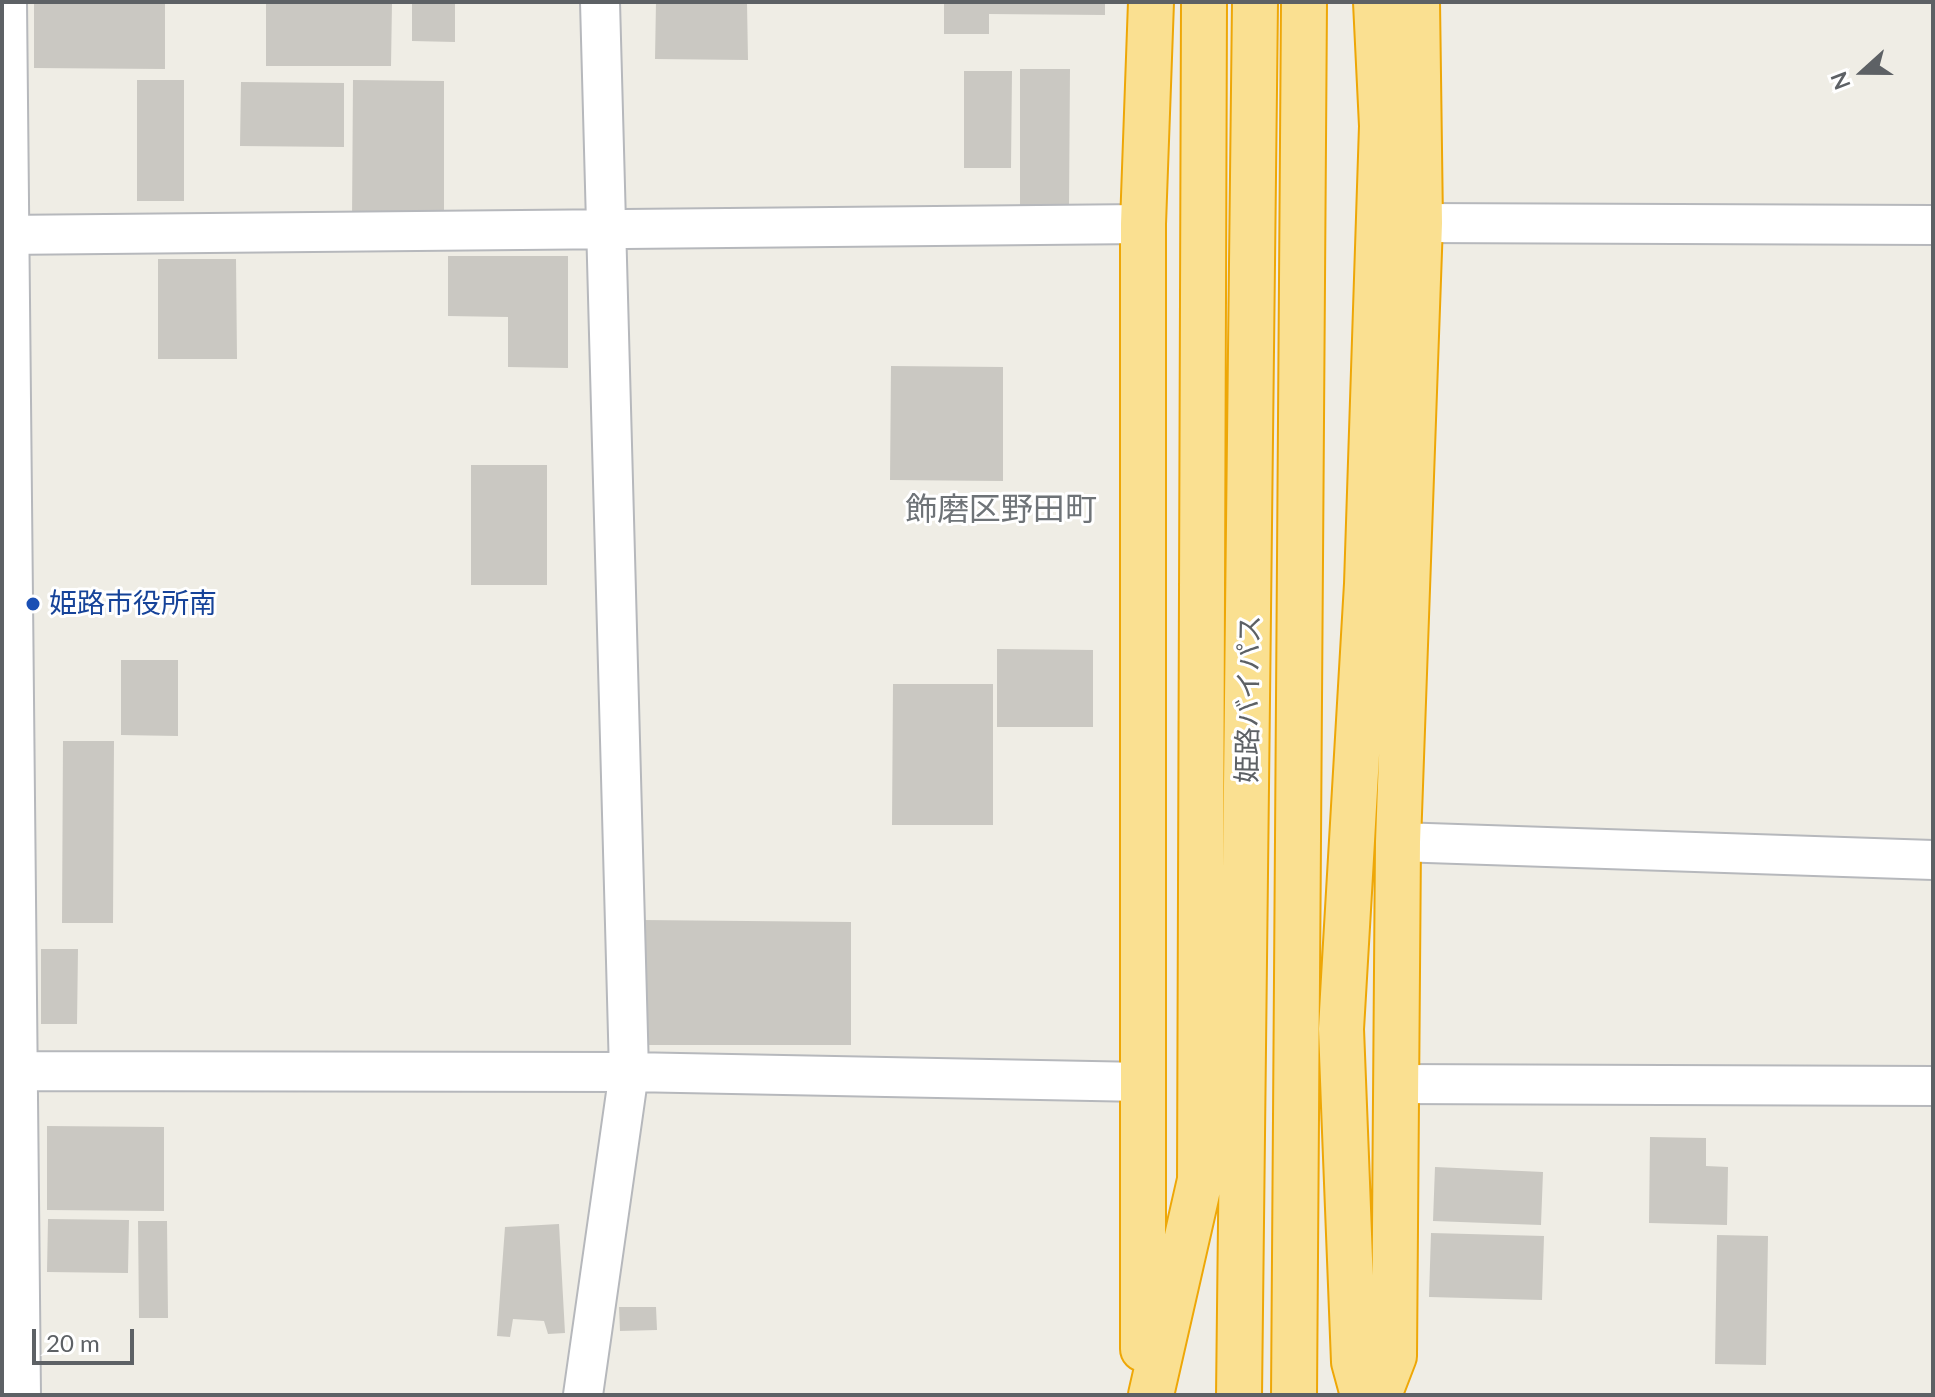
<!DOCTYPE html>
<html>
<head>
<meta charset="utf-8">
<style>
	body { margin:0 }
	#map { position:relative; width:1935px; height:1397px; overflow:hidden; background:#efede5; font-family:Lato,sans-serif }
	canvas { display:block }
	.frame { position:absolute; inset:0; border:4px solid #5d6165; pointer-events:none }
	.north { position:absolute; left:1823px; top:32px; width:80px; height:80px; -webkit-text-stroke:6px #fff; paint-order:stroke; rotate:249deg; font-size:22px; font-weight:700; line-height:32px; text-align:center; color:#5d6165 }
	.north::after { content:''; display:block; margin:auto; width:28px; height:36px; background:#5d6165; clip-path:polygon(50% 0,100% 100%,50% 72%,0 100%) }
	.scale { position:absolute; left:32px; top:1329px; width:102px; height:36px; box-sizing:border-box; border:4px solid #5d6165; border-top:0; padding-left:10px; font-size:24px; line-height:28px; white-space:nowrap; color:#5d6165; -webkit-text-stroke:6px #fff; paint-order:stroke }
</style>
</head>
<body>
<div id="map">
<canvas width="1935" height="1397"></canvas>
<div class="frame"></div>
<div class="north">N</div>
<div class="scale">20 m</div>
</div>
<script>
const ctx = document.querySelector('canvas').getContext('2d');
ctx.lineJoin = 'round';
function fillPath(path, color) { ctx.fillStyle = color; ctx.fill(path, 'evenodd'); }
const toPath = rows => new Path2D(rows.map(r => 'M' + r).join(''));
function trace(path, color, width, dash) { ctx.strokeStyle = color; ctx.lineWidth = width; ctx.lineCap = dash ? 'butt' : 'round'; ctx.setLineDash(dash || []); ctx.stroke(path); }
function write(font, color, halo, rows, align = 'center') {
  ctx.font = font + ' Lato,"Noto Sans JP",sans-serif'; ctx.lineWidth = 6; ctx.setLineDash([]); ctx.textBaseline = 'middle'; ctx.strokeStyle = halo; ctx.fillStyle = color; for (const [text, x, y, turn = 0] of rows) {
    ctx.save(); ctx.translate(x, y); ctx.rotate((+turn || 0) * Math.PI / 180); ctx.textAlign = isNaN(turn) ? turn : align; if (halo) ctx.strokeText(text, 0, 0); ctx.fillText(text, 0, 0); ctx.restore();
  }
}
const building = toPath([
	[34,2,165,2,165,69,34,68],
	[266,2,392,2,391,66,266,66],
	[412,2,455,2,455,42,412,41],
	[656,2,747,3,748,60,655,59],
	[944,2,1105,2,1105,15,989,14,989,34,944,34],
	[1020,69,1070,69,1069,207,1020,207],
	[964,71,1012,71,1011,168,964,168],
	[137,80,184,80,184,201,137,201],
	[353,80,444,81,444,220,352,220],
	[241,82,344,83,344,147,240,146],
	[448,256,568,256,568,368,508,367,508,317,448,316],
	[158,259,236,259,237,359,158,359],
	[891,366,1003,367,1003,481,890,480],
	[471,465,547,465,547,585,471,585],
	[997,649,1093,650,1093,727,997,727],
	[121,660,178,660,178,736,121,735],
	[893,684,993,684,993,825,892,825],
	[63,741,114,741,113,923,62,923],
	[642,920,851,922,851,1045,641,1045],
	[41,949,78,949,77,1024,41,1024],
	[47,1126,164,1127,164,1211,47,1210],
	[1650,1137,1706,1138,1706,1166,1728,1167,1727,1225,1649,1223],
	[1435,1167,1543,1172,1541,1225,1433,1221],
	[48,1219,129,1220,128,1273,47,1272],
	[138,1221,167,1221,168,1318,139,1318],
	[559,1224,565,1333,548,1334,544,1321,513,1319,510,1337,497,1336,505,1227],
	[1431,1233,1544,1236,1542,1300,1429,1297],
	[1717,1235,1768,1236,1766,1365,1715,1364],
	[619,1307,656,1307,657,1330,620,1331]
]);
const minor = toPath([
	[7,2,21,1395],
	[1420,223,1933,225],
	[2,235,1143,224],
	[1398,842,1933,860],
	[2,1071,629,1072,1143,1082],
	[1394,1084,1933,1086],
	[583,1395,629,1072,600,2]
]);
const highway = toPath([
	[1143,1349,1143,224,1151,2],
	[1151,1395,1200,1180,1204,2],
	[1239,1395,1255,2],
	[1294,1395,1304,2],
	[1363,1395,1354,1362,1341,1029,1367,584,1382,126,1376,2],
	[1379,1395,1394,1356,1398,842,1420,223,1417,2]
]);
const markers = [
	[33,604,8,"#1a4fb4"]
];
const transitNames = [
	["姫路市役所南",49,604]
];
const streetNames = [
	["姫路バイパス",1249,699,-89]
];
const quarterNames = [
	["飾磨区野田町",1001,510]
];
fillPath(building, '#cac8c2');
trace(minor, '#b6b8bc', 42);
trace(highway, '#eea707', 48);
trace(minor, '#fff', 38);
trace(highway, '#fae091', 44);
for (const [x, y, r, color] of markers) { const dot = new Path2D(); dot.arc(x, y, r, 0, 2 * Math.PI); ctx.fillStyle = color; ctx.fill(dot); trace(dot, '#fff', 3); }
write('28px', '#164399', '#fff', transitNames, 'left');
write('28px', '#5d6165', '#fff', streetNames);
write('32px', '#6e7377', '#fff', quarterNames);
</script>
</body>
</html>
